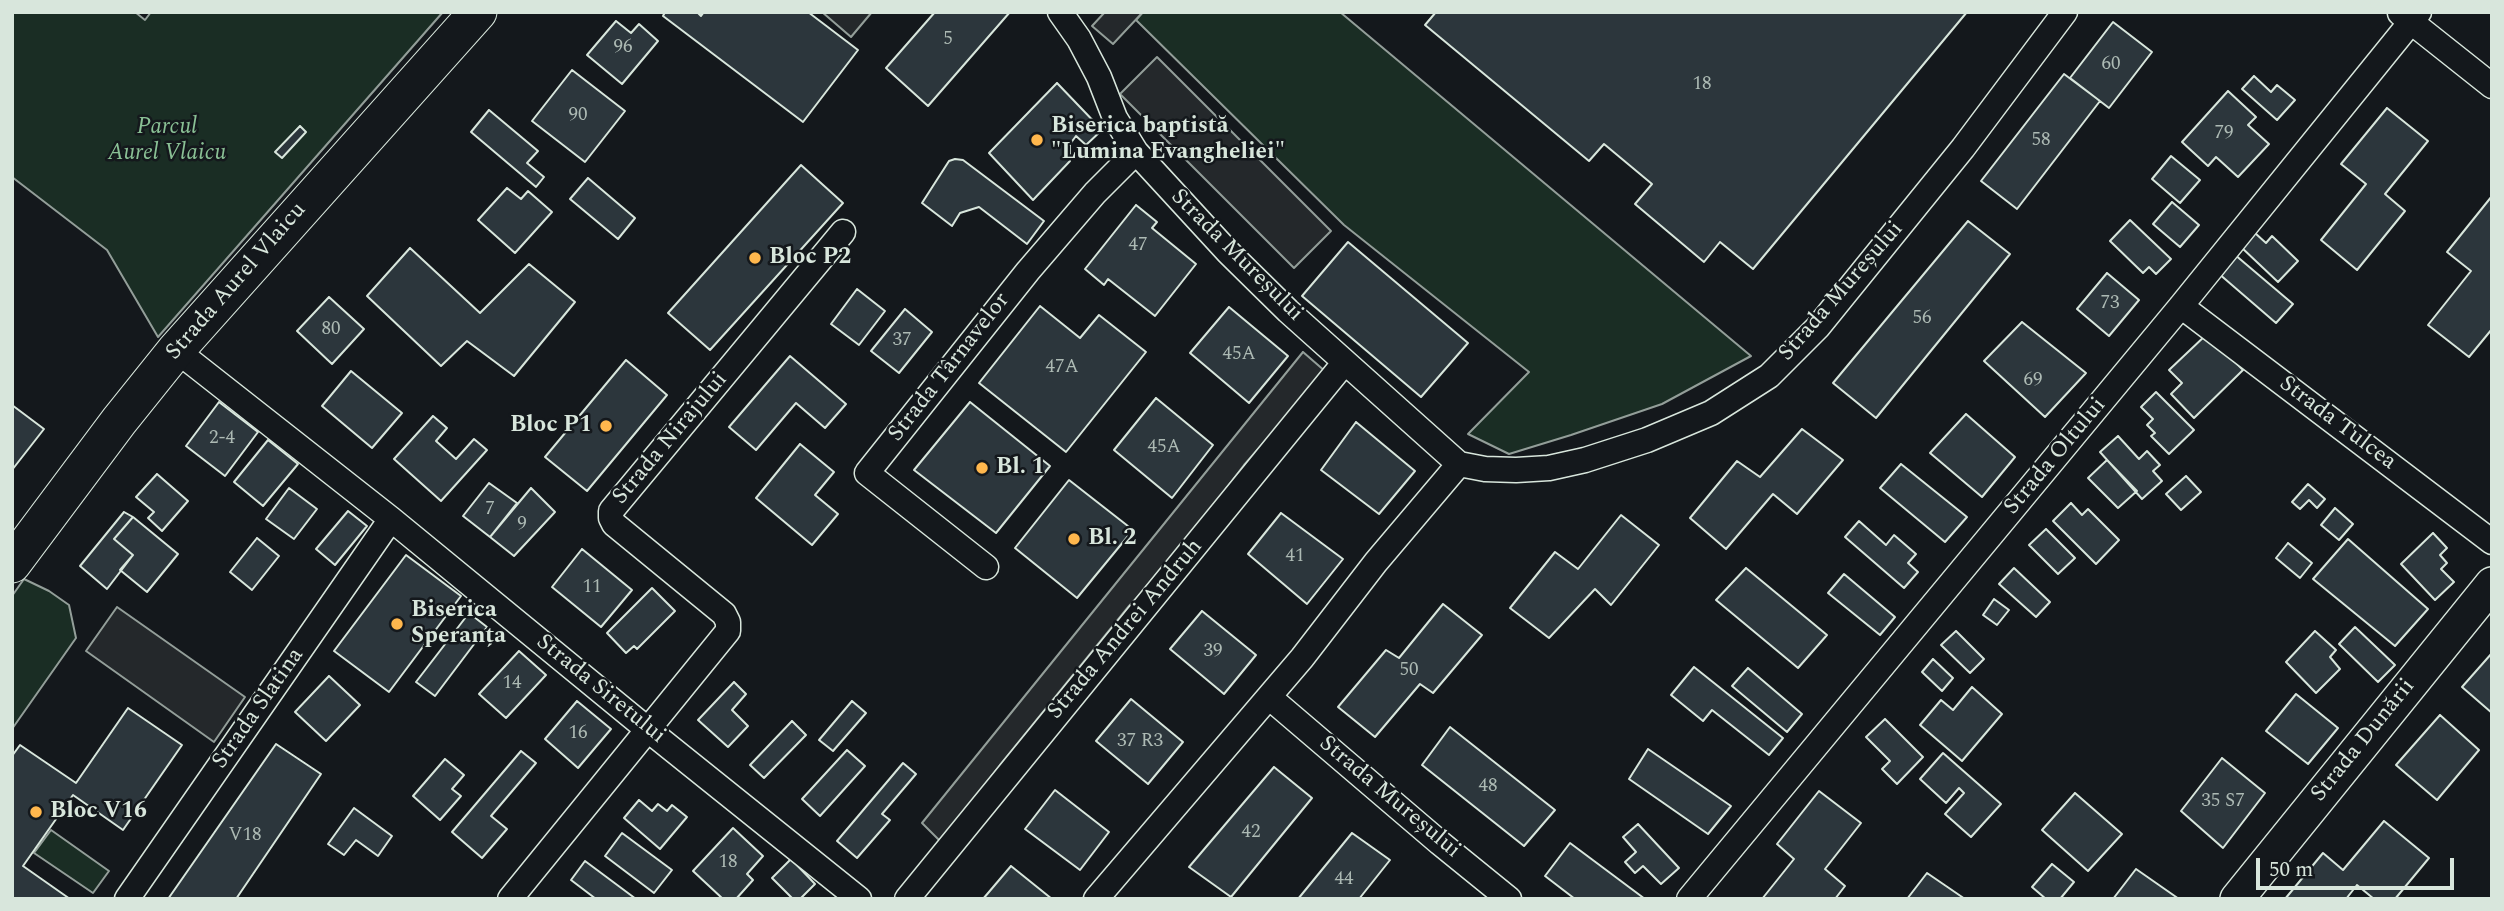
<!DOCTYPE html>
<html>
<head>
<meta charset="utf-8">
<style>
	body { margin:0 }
	#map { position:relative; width:2504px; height:911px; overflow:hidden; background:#14181c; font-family:Spectral,serif }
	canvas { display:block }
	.frame { position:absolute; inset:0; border:14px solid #d8e6dc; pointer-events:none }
	.scale { position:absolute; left:2256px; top:858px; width:198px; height:32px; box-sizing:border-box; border:4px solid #d8e6dc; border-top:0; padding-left:9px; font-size:21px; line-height:24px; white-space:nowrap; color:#d8e6dc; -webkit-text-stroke:5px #14181c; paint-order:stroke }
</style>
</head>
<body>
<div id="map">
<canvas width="2504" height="911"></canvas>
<div class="frame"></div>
<div class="scale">50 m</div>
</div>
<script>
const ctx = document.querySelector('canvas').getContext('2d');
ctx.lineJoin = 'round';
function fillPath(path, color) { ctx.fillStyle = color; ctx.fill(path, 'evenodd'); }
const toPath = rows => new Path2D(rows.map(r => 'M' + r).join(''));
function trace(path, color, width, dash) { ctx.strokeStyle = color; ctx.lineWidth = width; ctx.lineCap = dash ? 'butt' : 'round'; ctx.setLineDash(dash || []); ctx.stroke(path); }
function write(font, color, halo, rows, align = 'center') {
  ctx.font = font + ' Spectral,serif'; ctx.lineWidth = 5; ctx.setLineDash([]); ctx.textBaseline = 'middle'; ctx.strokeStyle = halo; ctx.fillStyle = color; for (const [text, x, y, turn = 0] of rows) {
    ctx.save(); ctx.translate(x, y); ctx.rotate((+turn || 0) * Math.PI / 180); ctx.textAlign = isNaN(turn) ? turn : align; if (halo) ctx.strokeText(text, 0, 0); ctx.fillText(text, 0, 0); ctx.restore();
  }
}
const green = toPath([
	[12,12,135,12,145,20,151,12,443,12,158,337,107,250,12,177,12,12],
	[1143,12,1340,12,1751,356,1662,404,1571,435,1509,454,1468,434,1529,372,1344,225,1136,20,1143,12],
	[24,579,49,591,69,605,76,638,12,729,12,596,24,579],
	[51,830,109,871,93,893,34,853,51,830]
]);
const parking = toPath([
	[822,12,872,12,851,37,822,12],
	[1105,12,1143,12,1113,44,1092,26,1105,12],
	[1157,57,1331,231,1294,268,1120,94,1157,57],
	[1303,352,1326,372,1244,465,1169,564,1129,606,1000,765,941,842,922,823,1303,352],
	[117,607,245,697,214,742,86,651,117,607]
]);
const building = toPath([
	[665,12,697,12,701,16,704,12,808,12,858,50,803,122,663,16,665,12],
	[935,12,1010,12,928,106,886,68,935,12],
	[1436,12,1967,12,1753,269,1720,242,1704,262,1635,204,1652,184,1604,144,1589,161,1425,25,1436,12],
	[616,21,631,33,639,24,658,41,622,84,587,55,616,21],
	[2113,22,2152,52,2109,108,2070,78,2113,22],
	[572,70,625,111,585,162,532,121,572,70],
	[2064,74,2100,101,2017,209,1981,181,2064,74],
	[2254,76,2271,92,2277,85,2295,100,2277,120,2242,89,2254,76],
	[1057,83,1102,130,1086,145,1076,136,1070,144,1070,161,1033,200,989,153,1057,83],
	[2228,91,2256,117,2248,125,2269,144,2238,177,2216,157,2208,166,2182,142,2228,91],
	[2387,108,2428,141,2385,194,2405,211,2357,270,2321,240,2366,184,2341,164,2387,108],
	[489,110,538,151,527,163,544,177,536,187,471,132,489,110],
	[300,126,306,132,282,158,275,152,300,126],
	[2171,156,2200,180,2180,203,2152,179,2171,156],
	[955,159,963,160,1044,221,1027,244,979,207,960,213,952,226,922,203,949,161,955,159],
	[801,165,843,203,710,350,668,313,801,165],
	[588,178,635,218,618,239,570,199,588,178],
	[507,188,521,199,528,191,552,212,515,253,478,220,507,188],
	[2492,196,2492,329,2469,357,2428,325,2471,271,2447,252,2492,196],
	[2172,202,2199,225,2180,247,2153,224,2172,202],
	[1136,205,1157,222,1152,228,1196,264,1155,316,1108,279,1104,285,1085,269,1136,205],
	[2130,220,2171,259,2156,274,2149,267,2143,273,2110,241,2130,220],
	[1968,221,2010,254,1876,418,1833,383,1968,221],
	[2255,233,2266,243,2272,236,2298,261,2278,282,2241,247,2255,233],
	[1348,242,1468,343,1421,397,1302,296,1348,242],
	[410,248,480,313,529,264,575,302,514,376,467,341,441,366,367,296,410,248],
	[2234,254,2293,304,2276,323,2218,273,2234,254],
	[2107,273,2139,300,2109,336,2077,309,2107,273],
	[857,289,885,311,859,345,831,324,857,289],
	[329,297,364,329,332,364,297,331,329,297],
	[1040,306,1080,338,1099,315,1146,352,1066,452,979,383,1040,306],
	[1229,307,1288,356,1249,403,1190,353,1229,307],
	[905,309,932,332,899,373,871,351,905,309],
	[2022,322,2086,373,2045,417,1984,361,2022,322],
	[2207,334,2243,370,2194,418,2171,394,2182,383,2169,370,2207,334],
	[790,356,846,404,825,428,796,403,756,450,729,427,790,356],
	[626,360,667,395,587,491,545,457,626,360],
	[351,371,402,413,372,448,322,406,351,371],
	[2156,392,2194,430,2169,454,2151,436,2155,433,2147,425,2153,419,2141,407,2156,392],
	[1156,398,1213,445,1172,498,1114,450,1156,398],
	[219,402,258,432,225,476,186,446,219,402],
	[970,402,1050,466,996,533,914,470,970,402],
	[12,405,44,429,12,470,12,405],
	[1966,414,2015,457,1982,497,1930,453,1966,414],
	[433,416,447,428,436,441,456,459,474,439,487,450,441,501,394,459,433,416],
	[1356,422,1415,471,1379,514,1321,470,1356,422],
	[1802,429,1843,460,1797,514,1773,494,1726,549,1690,518,1737,461,1760,477,1802,429],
	[2118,436,2139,459,2147,451,2160,465,2153,471,2162,481,2142,499,2100,452,2118,436],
	[268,440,298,464,263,506,234,482,268,440],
	[800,444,834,472,815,495,838,514,812,545,756,498,800,444],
	[2107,460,2137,491,2118,508,2088,478,2107,460],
	[1901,464,1967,517,1945,542,1880,488,1901,464],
	[157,474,188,501,162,531,148,518,154,512,136,497,157,474],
	[2186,476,2201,492,2181,510,2166,494,2186,476],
	[1069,480,1133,530,1077,598,1015,548,1069,480],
	[489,483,517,503,490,537,463,516,489,483],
	[2308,484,2325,499,2317,508,2309,500,2300,509,2292,502,2308,484],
	[289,488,317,509,294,539,266,519,289,488],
	[531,488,555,512,514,556,490,537,531,488],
	[2071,503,2082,515,2088,509,2119,540,2096,564,2053,521,2071,503],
	[2335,508,2353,524,2339,540,2321,525,2335,508],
	[348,511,367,526,335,565,316,549,348,511],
	[124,512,133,517,114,539,133,555,107,589,80,566,124,512],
	[1281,513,1343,559,1307,604,1248,554,1281,513],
	[1621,515,1659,545,1611,605,1595,589,1549,638,1510,608,1555,552,1578,569,1621,515],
	[133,517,178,554,147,592,120,570,133,555,114,539,133,517],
	[1859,521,1886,545,1894,535,1916,554,1908,563,1918,572,1904,588,1845,537,1859,521],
	[2046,529,2075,558,2058,574,2029,545,2046,529],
	[2433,533,2447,548,2440,555,2447,563,2441,569,2454,582,2435,600,2401,564,2433,533],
	[257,538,279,556,252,590,230,572,257,538],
	[2348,539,2428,609,2395,646,2313,579,2348,539],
	[2288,543,2312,563,2300,578,2276,558,2288,543],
	[582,549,632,590,601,627,552,587,582,549],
	[406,555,461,596,389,692,334,651,406,555],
	[1746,568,1827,635,1798,668,1716,600,1746,568],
	[2014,568,2050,602,2036,617,1999,584,2014,568],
	[1844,574,1895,617,1880,635,1828,593,1844,574],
	[652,588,675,611,637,649,634,646,626,653,607,633,652,588],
	[1994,599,2009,610,1997,625,1983,615,1994,599],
	[1443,604,1482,635,1433,693,1420,684,1375,737,1338,707,1386,650,1399,658,1443,604],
	[1202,611,1256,655,1224,694,1170,649,1202,611],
	[469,613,487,627,435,696,416,682,469,613],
	[2355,627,2395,665,2378,682,2339,644,2355,627],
	[1956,631,1984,659,1970,673,1941,645,1956,631],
	[2315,631,2336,650,2330,657,2340,669,2316,693,2286,662,2315,631],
	[519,651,546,675,506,718,479,694,519,651],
	[2492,653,2492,713,2462,687,2492,653],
	[1933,659,1953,678,1942,691,1922,672,1933,659],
	[1694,667,1783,738,1769,755,1712,710,1703,721,1671,695,1694,667],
	[1748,668,1802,714,1787,732,1732,686,1748,668],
	[329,676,360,705,326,741,295,712,329,676],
	[734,682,746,694,732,710,748,726,728,747,698,720,734,682],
	[1972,687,2002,714,1962,761,1920,725,1941,700,1953,710,1972,687],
	[2296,694,2338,728,2308,764,2266,731,2296,694],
	[1131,699,1183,742,1148,784,1096,741,1131,699],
	[577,701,611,729,578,768,545,739,577,701],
	[852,701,866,713,833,751,819,740,852,701],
	[128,708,182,745,123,830,73,795,23,866,70,899,12,899,12,756,20,745,76,783,128,708],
	[2440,715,2479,750,2437,800,2396,765,2440,715],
	[1885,719,1923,757,1897,784,1882,769,1890,761,1866,737,1885,719],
	[792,721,806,735,764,778,750,765,792,721],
	[1450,727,1555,810,1524,846,1422,765,1450,727],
	[276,744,321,774,236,899,168,899,276,744],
	[1648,749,1731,806,1708,834,1629,779,1648,749],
	[847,750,865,766,820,816,802,799,847,750],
	[521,751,536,763,491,816,507,829,482,858,452,832,521,751],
	[1943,753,2001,804,1971,837,1945,814,1964,793,1959,788,1946,803,1920,779,1943,753],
	[2222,758,2265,793,2223,848,2181,811,2222,758],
	[445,759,464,775,452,789,461,796,440,820,413,796,445,759],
	[903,763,916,774,882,814,890,820,857,858,837,841,903,763],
	[1274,767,1312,798,1231,897,1189,867,1274,767],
	[1055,790,1109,832,1080,870,1025,829,1055,790],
	[1819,791,1861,823,1825,869,1845,886,1835,899,1762,899,1794,859,1777,844,1819,791],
	[2075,793,2122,834,2088,871,2042,830,2075,793],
	[639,800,652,811,658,804,667,811,672,805,687,817,660,849,624,818,639,800],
	[354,808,392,836,378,856,356,840,344,855,328,844,354,808],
	[2384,821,2429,858,2395,899,2374,899,2357,885,2346,899,2285,899,2323,853,2343,870,2384,821],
	[1638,824,1679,868,1661,884,1643,866,1635,873,1625,862,1636,852,1623,837,1638,824],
	[733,828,763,856,747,874,753,880,736,899,723,899,693,871,733,828],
	[622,833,672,870,654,893,605,856,622,833],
	[1352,833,1390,860,1359,899,1298,899,1352,833],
	[1570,843,1645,899,1575,899,1545,876,1570,843],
	[791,859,815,884,800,899,793,899,772,878,791,859],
	[585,861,636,899,596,899,571,880,585,861],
	[2052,864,2074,882,2060,899,2046,899,2032,887,2052,864],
	[1011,866,1052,899,983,899,1011,866],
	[2136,869,2179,899,2113,899,2136,869],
	[1927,873,1965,899,1907,899,1927,873]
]);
const street = toPath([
	[1060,12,1079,39,1099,77,1115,118,1136,152,1228,252,1288,311,1459,464,1485,469,1516,470,1549,468,1585,460,1647,440,1711,413,1769,376,1818,327,1963,148,2065,12],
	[2400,13,2492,86],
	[2181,306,2492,542],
	[176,350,391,519,647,729,859,899],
	[986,567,867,473,1028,271,1095,193,1136,152],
	[1269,697,1440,843,1509,899],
	[127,899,391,519],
	[510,899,728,631,728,622,724,614,614,524,611,518,611,511,843,232],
	[907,899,1345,362],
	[1096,899,1302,658,1376,562,1459,464],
	[1689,899,2181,306,2419,12]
]);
const secondary = toPath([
	[2237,899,2492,584]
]);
const primary = toPath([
	[12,564,119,421,176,350,478,12]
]);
const markers = [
	[1037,140,7,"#ffb74d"],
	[755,258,7,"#ffb74d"],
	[606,426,7,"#ffb74d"],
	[982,468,7,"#ffb74d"],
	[1074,539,7,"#ffb74d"],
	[397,624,7,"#ffb74d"],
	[36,812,7,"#ffb74d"]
];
const numberNames = [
	["5",948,40],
	["96",623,48],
	["60",2111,65],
	["18",1702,85],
	["90",578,116],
	["79",2224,134],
	["58",2041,141],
	["47",1138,246],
	["73",2110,304],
	["56",1922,319],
	["80",331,330],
	["37",902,341],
	["45A",1239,355],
	["47A",1062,368],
	["69",2033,381],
	["2-4",222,439],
	["45A",1164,448],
	["7",490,510],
	["9",522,525],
	["41",1295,557],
	["11",592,588],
	["39",1213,652],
	["50",1409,671],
	["14",512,684],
	["16",578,734],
	["37 R3",1140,742],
	["48",1488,787],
	["35 S7",2223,802],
	["42",1251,833],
	["V18",245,836],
	["18",728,863],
	["44",1344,880]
];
const poiNames = [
	["Biserica baptistă",1051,127],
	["\"Lumina Evangheliei\"",1051,153],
	["Bloc P2",769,258],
	["Bloc P1",592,426,"right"],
	["Bl. 1",996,468],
	["Bl. 2",1088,539],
	["Biserica",411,611],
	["Speranța",411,637],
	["Bloc V16",50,812]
];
const parkNames = [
	["Parcul",167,128],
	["Aurel Vlaicu",167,154]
];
const streetNames = [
	["Strada Mureșului",1236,256,45],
	["Strada Aurel Vlaicu",237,282,-49],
	["Strada Mureșului",1842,292,-49],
	["Strada Târnavelor",950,368,-52],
	["Strada Tulcea",2337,424,37],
	["Strada Nirajului",671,439,-50],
	["Strada Oltului",2056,457,-50],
	["Strada Andrei Andruh",1126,630,-50],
	["Strada Siretului",600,690,39],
	["Strada Slatina",259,709,-55],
	["Strada Dunării",2364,741,-51],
	["Strada Mureșului",1389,798,40]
];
fillPath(green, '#1a2d24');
trace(green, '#939e99', 2);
fillPath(parking, '#24282b');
trace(parking, '#939e99', 2);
fillPath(building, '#2c363c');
trace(building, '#d8e6dc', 2);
trace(street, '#d8e6dc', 27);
trace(secondary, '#d8e6dc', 36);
trace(primary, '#d8e6dc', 39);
trace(street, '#14181c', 24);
trace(secondary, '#14181c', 33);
trace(primary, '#14181c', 37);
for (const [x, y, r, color] of markers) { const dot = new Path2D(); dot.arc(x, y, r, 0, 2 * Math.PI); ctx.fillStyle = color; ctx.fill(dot); trace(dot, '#14181c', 2.5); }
write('19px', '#adbab4', null, numberNames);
write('bold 23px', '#d8e6dc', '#14181c', poiNames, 'left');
write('italic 23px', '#8ac095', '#14181c', parkNames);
write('23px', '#d8e6dc', '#14181c', streetNames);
</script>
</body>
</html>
